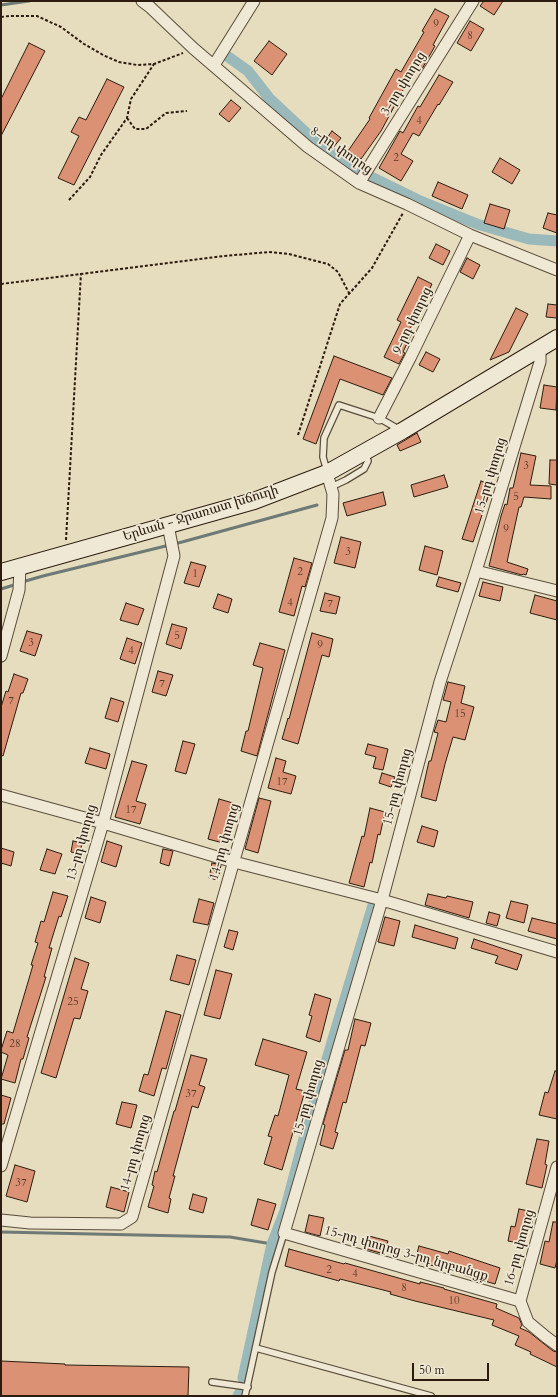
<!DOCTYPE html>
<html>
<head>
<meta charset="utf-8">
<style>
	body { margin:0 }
	#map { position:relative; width:558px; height:1397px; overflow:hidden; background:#e6dcbe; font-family:Cardo,serif }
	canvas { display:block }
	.frame { position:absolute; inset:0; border:2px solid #2c1c0f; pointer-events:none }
	.scale { position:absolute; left:412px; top:1363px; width:77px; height:18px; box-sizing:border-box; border:2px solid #2c1c0f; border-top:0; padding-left:5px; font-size:12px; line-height:14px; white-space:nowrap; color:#2c1c0f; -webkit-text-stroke:3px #efe8d5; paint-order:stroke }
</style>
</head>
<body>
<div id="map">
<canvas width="558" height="1397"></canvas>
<div class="frame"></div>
<div class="scale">50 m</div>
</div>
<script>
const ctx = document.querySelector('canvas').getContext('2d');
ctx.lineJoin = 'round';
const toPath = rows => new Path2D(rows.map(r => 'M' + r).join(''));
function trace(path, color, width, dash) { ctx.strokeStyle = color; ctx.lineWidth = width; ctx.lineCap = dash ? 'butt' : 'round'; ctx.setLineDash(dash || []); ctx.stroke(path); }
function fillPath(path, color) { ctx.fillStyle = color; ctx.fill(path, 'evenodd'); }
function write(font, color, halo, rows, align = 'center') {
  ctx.font = font + ' Cardo,"Noto Serif Armenian",serif'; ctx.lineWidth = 3.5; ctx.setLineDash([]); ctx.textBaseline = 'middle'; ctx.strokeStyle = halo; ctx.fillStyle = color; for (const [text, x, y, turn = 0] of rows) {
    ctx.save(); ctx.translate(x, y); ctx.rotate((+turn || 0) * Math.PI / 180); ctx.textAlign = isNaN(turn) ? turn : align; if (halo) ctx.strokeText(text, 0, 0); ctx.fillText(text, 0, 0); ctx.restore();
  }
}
const stream = toPath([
	[1,5,29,1],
	[22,582,43,576,182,542,317,505],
	[1,589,17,584],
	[1,1232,230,1237,272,1244]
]);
const canal = toPath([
	[227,56,248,71,269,98,317,143,356,169],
	[369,176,418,200,477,224,529,239,557,241],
	[243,1378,272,1244,285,1211,310,1116,373,905],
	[238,1396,239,1394]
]);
const building = toPath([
	[484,1,503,1,494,15,480,6,484,1],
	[435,9,449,16,433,45,435,46,422,69,416,66,381,131,361,159,348,151,370,119,369,118,396,69,401,72,424,32,422,31,435,9],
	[470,21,484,29,471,51,457,43,470,21],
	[269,41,287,54,272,75,254,61,269,41],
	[29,43,45,51,1,136,1,99,29,43],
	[439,75,453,82,439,105,438,104,419,136,413,133,401,154,413,161,401,181,379,168,400,131,403,133,418,106,420,107,439,75],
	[107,79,124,87,74,185,58,178,79,136,71,132,79,117,86,120,107,79],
	[231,100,241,108,229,122,219,114,231,100],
	[332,131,341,138,332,149,324,142,332,131],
	[500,158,520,170,512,184,492,172,500,158],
	[438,182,468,195,462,209,432,196,438,182],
	[490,204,510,210,504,229,484,223,490,204],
	[548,213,557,215,557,233,543,228,548,213],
	[436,244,450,251,443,265,429,258,436,244],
	[467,258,480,265,473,279,460,272,467,258],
	[418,277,432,284,410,329,413,331,403,352,405,353,399,364,384,357,401,322,397,320,418,277],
	[548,304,557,305,557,318,546,317,548,304],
	[516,308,528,314,509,352,490,360,516,308],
	[426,352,440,359,433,372,419,365,426,352],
	[334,356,392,378,383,395,340,379,316,444,303,439,334,356],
	[544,385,557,387,556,410,540,408,544,385],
	[417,433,421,442,400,451,397,445,417,433],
	[521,453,536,456,530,485,551,486,551,499,524,497,521,507,519,507,507,562,528,569,526,575,523,574,522,575,489,566,501,516,505,504,507,505,510,488,513,488,521,453],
	[550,460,557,460,557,485,549,484,550,460],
	[444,475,448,487,414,497,411,485,444,475],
	[481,481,492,485,473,542,462,539,481,481],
	[383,492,386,505,347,516,343,503,383,492],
	[341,537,361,542,355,568,334,563,341,537],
	[425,546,443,551,437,575,419,570,425,546],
	[294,558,312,563,305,587,302,586,294,616,279,612,294,558],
	[191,562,206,566,199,587,184,583,191,562],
	[439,577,461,583,458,592,436,586,439,577],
	[483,582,503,587,500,601,479,596,483,582],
	[325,593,340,597,336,614,320,611,325,593],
	[218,594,232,599,228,613,213,608,218,594],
	[535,595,557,601,557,620,530,613,535,595],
	[126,603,144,609,138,625,120,620,126,603],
	[172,624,187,628,181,649,166,644,172,624],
	[27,631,42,635,35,656,20,651,27,631],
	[312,633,333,639,329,657,322,655,298,744,282,739,288,718,289,719,312,633],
	[127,638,142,643,135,664,120,659,127,638],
	[260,643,285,650,257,756,241,751,246,731,248,731,263,668,253,665,260,643],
	[158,671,173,675,166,696,152,692,158,671],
	[14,674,28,679,23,693,21,693,3,756,1,755,1,707,6,691,8,692,14,674],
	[448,682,465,686,461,703,474,707,465,740,453,737,445,764,436,801,421,797,429,761,431,761,438,733,434,732,438,720,446,722,451,702,443,700,448,682],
	[111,698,124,702,118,722,105,718,111,698],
	[183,741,195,744,186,774,175,771,183,741],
	[368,744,388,749,383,770,373,768,376,757,365,754,368,744],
	[90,748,110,754,106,769,85,763,90,748],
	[276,758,286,761,283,772,296,776,291,794,268,788,276,758],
	[132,761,147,765,136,801,146,804,140,824,115,817,132,761],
	[382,773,395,777,391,787,379,783,382,773],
	[259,798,271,801,258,853,245,849,259,798],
	[219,799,233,803,223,843,208,839,219,799],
	[370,808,385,812,380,835,378,834,372,863,370,862,364,887,349,883,362,836,364,837,370,808],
	[422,826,438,831,434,847,417,842,422,826],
	[73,841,82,843,80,854,71,852,73,841],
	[107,841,122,846,116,867,101,862,107,841],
	[1,848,14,852,11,866,1,863,1,848],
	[47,849,62,854,55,874,40,870,47,849],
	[163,849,173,851,169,866,160,863,163,849],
	[212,863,221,865,218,880,209,878,212,863],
	[53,892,68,896,61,917,59,916,49,948,52,948,44,977,46,977,27,1037,29,1038,23,1059,21,1059,15,1083,1,1079,8,1055,1,1052,1,1050,7,1031,13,1033,33,965,31,965,38,943,35,942,41,921,44,922,53,892],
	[428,894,446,898,447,896,473,902,469,918,425,905,428,894],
	[91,897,106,902,100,923,85,918,91,897],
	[199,899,214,903,208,925,193,922,199,899],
	[511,901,528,905,524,923,506,918,511,901],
	[489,912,500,915,497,926,486,923,489,912],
	[385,917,400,921,394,946,378,942,385,917],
	[532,918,557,924,557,939,528,931,532,918],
	[415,925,458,938,455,949,412,937,415,925],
	[229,930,238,932,233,950,224,947,229,930],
	[474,939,522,955,517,970,495,963,498,956,471,948,474,939],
	[177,955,196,960,189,985,170,980,177,955],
	[75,958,89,963,81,989,88,991,80,1019,74,1018,56,1078,41,1073,75,958],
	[216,970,232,974,220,1019,204,1015,216,970],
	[315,994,331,999,320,1042,306,1037,312,1016,309,1015,315,994],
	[166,1011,181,1015,166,1069,162,1068,154,1096,139,1091,144,1074,148,1075,166,1011],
	[355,1019,371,1023,365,1046,361,1045,346,1103,343,1102,335,1132,338,1133,333,1149,320,1145,325,1125,323,1124,345,1050,348,1050,355,1019],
	[263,1039,307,1052,296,1089,305,1091,282,1170,264,1164,272,1137,268,1136,275,1115,278,1116,289,1075,255,1065,263,1039],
	[191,1055,207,1059,199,1085,205,1087,198,1108,192,1106,173,1176,175,1176,169,1198,171,1199,168,1213,148,1207,154,1186,152,1185,155,1171,157,1172,174,1111,175,1111,191,1055],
	[555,1071,557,1071,557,1119,539,1115,545,1092,548,1093,555,1071],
	[1,1095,11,1098,4,1124,1,1124,1,1095],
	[122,1102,137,1105,131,1128,116,1124,122,1102],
	[537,1139,549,1141,545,1164,547,1165,542,1188,526,1184,537,1139],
	[15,1165,35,1171,27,1202,6,1196,15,1165],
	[111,1187,129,1192,124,1212,106,1207,111,1187],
	[193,1194,207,1198,203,1213,189,1209,193,1194],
	[258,1199,276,1204,268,1230,251,1225,258,1199],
	[519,1209,534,1212,531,1227,526,1227,523,1244,508,1241,511,1226,515,1227,519,1209],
	[309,1215,324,1218,320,1236,305,1232,309,1215],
	[553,1222,557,1222,557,1260,555,1268,540,1264,545,1241,549,1242,553,1222],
	[369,1236,388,1241,384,1254,366,1249,369,1236],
	[419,1246,448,1254,449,1251,500,1268,495,1284,464,1275,465,1273,438,1265,438,1267,415,1261,419,1246],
	[289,1249,344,1264,345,1263,420,1284,420,1282,444,1288,444,1289,497,1304,496,1308,519,1318,522,1325,520,1328,529,1332,553,1351,557,1352,557,1367,530,1354,531,1352,515,1345,519,1336,492,1325,494,1320,415,1301,390,1294,391,1292,340,1279,339,1281,285,1266,289,1249],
	[1,1361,65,1364,65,1365,189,1367,188,1396,1,1396,1,1361]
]);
const path = toPath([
	[1,17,9,16,37,16,61,27,84,44,103,55,119,62,137,65,154,64,183,53],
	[127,118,135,129,146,129,166,113,187,111],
	[69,200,90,177,101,155,127,118,131,99,154,64],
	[1,284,224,256,269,252,289,254,328,264,338,272,349,293],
	[298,435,340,304,372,268,403,213],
	[66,540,81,273]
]);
const lane = toPath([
	[327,471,323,457,324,438,339,405,379,418,400,430],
	[331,487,346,480,364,469,368,461,365,452],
	[256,1348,431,1396],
	[212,1382,248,1387],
	[245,1396,272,1272,284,1233]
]);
const street = toPath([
	[142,1,150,7,193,48,308,147,359,183,407,204,470,235,557,270],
	[214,65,254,1],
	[359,183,473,1],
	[379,418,410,358,470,235],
	[476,571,557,591],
	[1,656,19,590,20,567],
	[1,795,103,823,234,862,382,900,557,952],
	[1,1166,103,823,174,556,168,525],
	[557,1167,520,1301,528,1322,546,1337,557,1345],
	[1,1220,30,1223,121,1224,132,1217,332,518,333,494,327,473],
	[520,1301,284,1233,382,900,440,682,476,571,540,362,540,349]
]);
const secondary = toPath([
	[1,572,254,501,327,473,402,431,557,338]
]);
const numberNames = [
	["9",436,24],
	["8",470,36],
	["4",419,121],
	["2",396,158],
	["3",526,466],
	["5",516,497],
	["9",506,529],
	["3",348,552],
	["2",300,572],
	["1",195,574],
	["4",290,603],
	["7",330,604],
	["5",177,636],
	["3",31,643],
	["9",320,645],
	["4",131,651],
	["7",162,684],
	["7",11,701],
	["15",460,714],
	["17",282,782],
	["17",131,810],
	["25",73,1002],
	["28",15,1044],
	["37",191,1094],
	["37",21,1183],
	["2",329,1270],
	["4",355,1274],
	["8",404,1288],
	["10",454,1301]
];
const streetNames = [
	["3-րդ փողոց",404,84,-58],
	["8-րդ փողոց",341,151,35],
	["9-րդ փողոց",413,321,-64],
	["15-րդ փողոց",491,476,-73],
	["Երևան - Ջրառատ խճուղի",201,514,-17],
	["15-րդ փողոց",398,787,-75],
	["14-րդ փողոց",225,842,-74],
	["13-րդ փողոց",82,843,-74],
	["15-րդ փողոց",309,1098,-74],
	["14-րդ փողոց",136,1153,-74],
	["16-րդ փողոց",520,1248,-74],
	["15-րդ փողոց 3-րդ նրբանցք",406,1254,16]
];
trace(stream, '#6e7a76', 3);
trace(canal, '#9ab9bb', 11);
fillPath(building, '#db9173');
trace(building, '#2c1c0f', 1);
trace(lane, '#5a4c3b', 8);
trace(street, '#5a4c3b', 13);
trace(secondary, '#2c1c0f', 18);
trace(path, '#2c1c0f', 2, [3, 2]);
trace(lane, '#efe8d5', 5.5);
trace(street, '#efe8d5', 11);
trace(secondary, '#efe8d5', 16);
write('11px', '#583928', null, numberNames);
write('13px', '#2c1c0f', '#efe8d5', streetNames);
</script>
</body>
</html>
